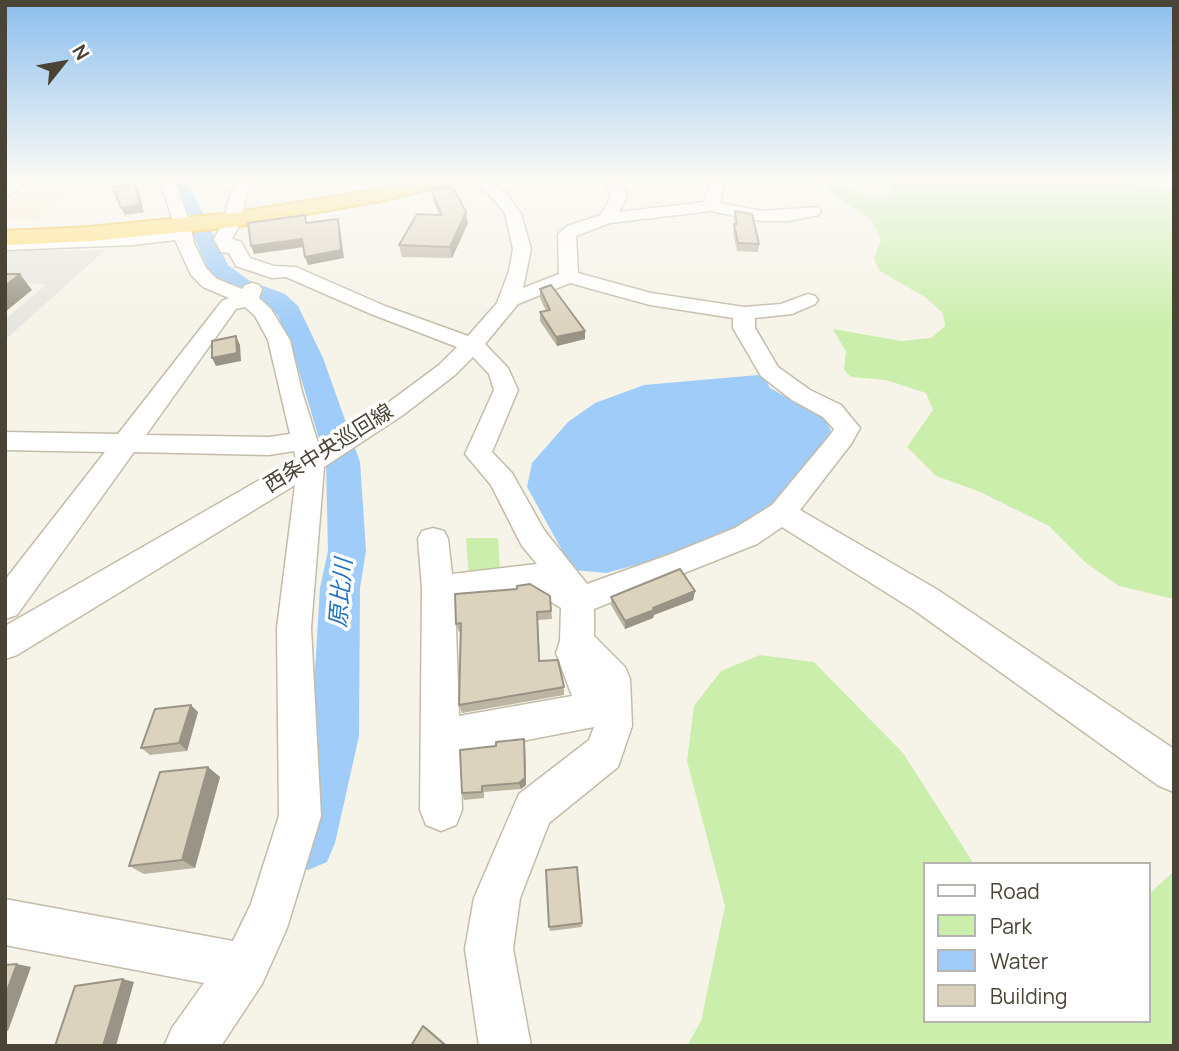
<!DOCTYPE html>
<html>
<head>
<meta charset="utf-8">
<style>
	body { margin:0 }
	#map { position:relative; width:1179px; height:1051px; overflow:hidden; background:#f6f3e8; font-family:Manrope,sans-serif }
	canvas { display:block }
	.frame { position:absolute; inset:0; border:7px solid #4a4436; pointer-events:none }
	.legend { position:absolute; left:923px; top:862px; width:228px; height:161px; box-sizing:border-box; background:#fff; border:2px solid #b7b4af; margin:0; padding:9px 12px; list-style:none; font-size:21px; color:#4a4436 }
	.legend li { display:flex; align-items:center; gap:14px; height:35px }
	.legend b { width:35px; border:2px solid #b7b4af }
	.north { position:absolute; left:28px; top:28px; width:70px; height:70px; -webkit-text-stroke:5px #fff; paint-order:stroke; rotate:59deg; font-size:19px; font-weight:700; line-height:28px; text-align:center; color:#4a4436 }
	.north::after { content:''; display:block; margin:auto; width:24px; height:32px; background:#4a4436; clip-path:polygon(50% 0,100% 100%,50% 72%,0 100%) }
</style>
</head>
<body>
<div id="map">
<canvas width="1179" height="1051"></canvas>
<div class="frame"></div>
<ul class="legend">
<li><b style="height:9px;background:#fff"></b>Road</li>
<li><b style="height:19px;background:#cbeead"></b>Park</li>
<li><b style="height:19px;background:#9fccf8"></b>Water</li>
<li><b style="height:19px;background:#dcd3bf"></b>Building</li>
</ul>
<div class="north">N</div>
</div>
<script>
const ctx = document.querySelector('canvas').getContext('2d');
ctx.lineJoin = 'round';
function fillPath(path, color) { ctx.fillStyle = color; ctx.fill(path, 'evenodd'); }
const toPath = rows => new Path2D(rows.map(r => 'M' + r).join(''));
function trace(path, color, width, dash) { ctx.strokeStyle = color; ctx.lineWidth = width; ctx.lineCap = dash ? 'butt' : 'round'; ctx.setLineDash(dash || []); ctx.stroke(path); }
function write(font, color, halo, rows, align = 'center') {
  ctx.font = font + ' Manrope,"Noto Sans JP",sans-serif'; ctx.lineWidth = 7; ctx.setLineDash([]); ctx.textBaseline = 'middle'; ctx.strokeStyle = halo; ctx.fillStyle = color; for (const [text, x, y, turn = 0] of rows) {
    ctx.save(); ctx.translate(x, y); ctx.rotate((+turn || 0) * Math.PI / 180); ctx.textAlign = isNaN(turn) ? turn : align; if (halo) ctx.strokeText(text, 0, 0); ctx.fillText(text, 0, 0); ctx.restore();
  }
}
const commercial = toPath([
	[13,191,69,192,35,221,5,221,5,196]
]);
const green = toPath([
	[890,178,1097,178,1174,190,1174,599,1119,586,1086,563,1049,526,978,491,936,476,907,447,933,410,926,393,886,380,851,377,844,370,846,352,833,329,901,341,931,338,945,326,943,313,925,297,880,271,874,259,881,239,872,221,835,195,822,180,879,199,891,195],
	[466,538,498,538,500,571,469,575],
	[760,655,814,662,903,753,974,864,925,864,925,1021,1149,1021,1149,894,1174,871,1174,1046,687,1046,701,1021,725,906,687,761,694,706,721,671]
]);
const parking = toPath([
	[105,250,5,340,5,319,47,284,5,283,5,251]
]);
const water = toPath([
	[758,375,766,380,770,388,824,418,831,430,825,446,779,503,706,546,606,573,573,570,527,487,532,463,568,422,595,403,644,385]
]);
const river = toPath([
	[168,178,186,178,228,265,250,281,285,294,298,306,323,358,360,462,366,551,360,588,359,736,335,843,327,862,308,870,289,862,281,843,311,736,320,588,328,551,326,462,295,358,278,316,267,304,232,291,210,274,168,178]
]);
const minor = toPath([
	[16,178,34,178,5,197,5,185,16,178],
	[159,178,174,178,188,218,185,222,190,226,194,243,206,268,217,279,242,289,245,285,252,283,259,285,262,289,259,298,271,309,290,340,302,392,319,446,385,405,439,365,457,347,371,314,286,277,272,278,236,266,229,253,221,252,214,239,224,220,230,195,241,178,256,178,246,195,242,220,232,239,241,242,250,258,274,266,296,267,385,306,468,336,497,303,509,271,513,249,505,214,494,199,468,178,484,178,506,193,521,214,531,249,523,288,559,274,558,234,567,226,601,215,611,197,605,178,620,178,627,197,619,212,704,202,711,178,726,178,720,203,761,211,819,207,821,211,819,215,788,221,761,221,711,211,610,223,576,236,578,273,651,293,744,307,781,304,808,294,815,296,818,300,815,304,792,314,755,318,755,328,778,367,810,390,841,405,860,428,851,444,800,510,938,590,1174,749,1174,792,1159,786,914,610,782,527,757,544,594,609,594,636,625,667,630,679,632,726,618,767,549,823,520,898,513,949,531,1046,479,1046,465,949,474,898,519,794,589,740,594,727,460,753,462,810,456,825,441,831,426,825,420,810,422,589,418,539,422,531,433,528,444,531,448,539,452,574,537,564,522,546,491,485,465,454,494,390,489,374,473,357,455,375,403,415,324,467,311,628,321,816,287,928,262,984,221,1046,164,1046,172,1028,204,983,5,945,5,899,233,941,251,904,279,816,277,628,295,485,17,655,5,659,5,626,296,459,294,451,269,455,134,452,17,615,5,619,5,580,105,452,5,450,5,432,118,434,222,301,229,298,203,287,191,275,175,240,133,245,5,250,5,240,133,235,173,230,176,222,172,218,159,178],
	[570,283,650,305,733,318,733,328,761,376,792,400,823,417,834,429,831,434,772,505,735,528,671,554,587,584,544,530,512,473,492,452,518,390,508,368,485,344,518,304,570,283],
	[245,307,255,316,268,340,290,434,269,437,146,435,236,309,245,307],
	[532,590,561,608,560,641,556,653,572,696,459,716,455,600,532,590]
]);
const highway = toPath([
	[427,178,461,178,458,182,380,201,233,227,90,241,5,245,5,231,90,227,233,213,380,189,427,178]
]);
const wall = toPath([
	[431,189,468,223,452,258,402,257,399,245,439,215,433,200],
	[735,211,759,244,758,252,737,251,733,232,735,224,734,218],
	[540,289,585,339,557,346,540,321,540,312,546,311,540,298],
	[695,591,693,600,654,615,653,618,625,629,611,605,611,597],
	[550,596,552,619,538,620,540,661,564,687,564,695,462,713,459,705,461,632,459,632,456,624],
	[198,712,187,751,150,755,141,748],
	[524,739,525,746,526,785,521,789,484,792,484,798,464,800,462,793,496,746],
	[208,767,220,777,195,868,144,874,129,866],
	[577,867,582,927,550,931,549,927]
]);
const shadedWall = toPath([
	[135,184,139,191,144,212,125,215,121,208],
	[466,212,468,223,452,258,450,247],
	[338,219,340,227,344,258,308,265,305,257],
	[302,239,304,247,254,254,251,246],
	[20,274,32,290,5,312,5,286],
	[585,331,585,339,557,346,556,337],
	[236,336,240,345,241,361,216,366,212,358],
	[695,591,693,600,654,615,653,618,625,629,625,621,653,608],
	[191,705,198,712,187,751,179,743],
	[524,739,525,746,526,785,521,789,519,783],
	[208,767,220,777,195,868,182,860],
	[17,964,31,967,8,1031,5,1030,5,996],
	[123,979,134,982,116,1046,103,1046],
	[423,1026,427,1028,448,1046,446,1046]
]);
const building = toPath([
	[135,184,140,204,121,208,113,187,135,184],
	[453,187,466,212,450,247,399,245,417,214,442,215,431,189,453,187],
	[735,211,752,214,759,244,738,243,734,224,737,224,735,211],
	[305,215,306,223,338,219,341,250,305,257,302,239,251,246,248,223,305,215],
	[5,274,20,274,5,286,5,274],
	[551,285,585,331,556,337,540,312,550,310,540,289,551,285],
	[236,336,237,353,212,358,212,341,236,336],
	[680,569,695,591,653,608,654,610,625,621,611,597,680,569],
	[530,584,550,596,551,611,537,612,539,661,558,660,564,687,459,705,461,623,456,624,455,594,517,589,517,586,530,584],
	[191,705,179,743,141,748,155,709,191,705],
	[524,739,525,778,519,783,482,786,482,792,462,793,460,750,496,746,496,742,524,739],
	[208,767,182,860,129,866,160,772,208,767],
	[577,867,582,923,549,927,546,870,577,867],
	[17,964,5,996,5,965,17,964],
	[123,979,103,1046,55,1046,75,986,123,979],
	[423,1026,446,1046,411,1046,423,1026]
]);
const streetNames = [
	["西条中央巡回線",329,449,-32]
];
const waterNames = [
	["原比川",342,593,-85]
];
fillPath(commercial, '#f9ecd2');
fillPath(green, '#cbeead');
fillPath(parking, '#e7e5e0');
fillPath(water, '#9fccf8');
fillPath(river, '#9fccf8');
trace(minor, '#c3bca9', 3);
trace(highway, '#efb829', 4);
fillPath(minor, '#fff');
fillPath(highway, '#ffdb6a');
fillPath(wall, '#bdb5a4');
fillPath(shadedWall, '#9a9486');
fillPath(building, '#dcd3bf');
trace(building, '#9a9486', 2);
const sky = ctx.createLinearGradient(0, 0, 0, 325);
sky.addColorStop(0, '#8bbeee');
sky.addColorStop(0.55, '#fbfaf5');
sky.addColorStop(1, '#fbfaf500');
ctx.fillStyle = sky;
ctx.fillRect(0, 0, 1179, 325);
write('21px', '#4a4436', '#fff', streetNames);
write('italic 23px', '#2271c3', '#fff', waterNames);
</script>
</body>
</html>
